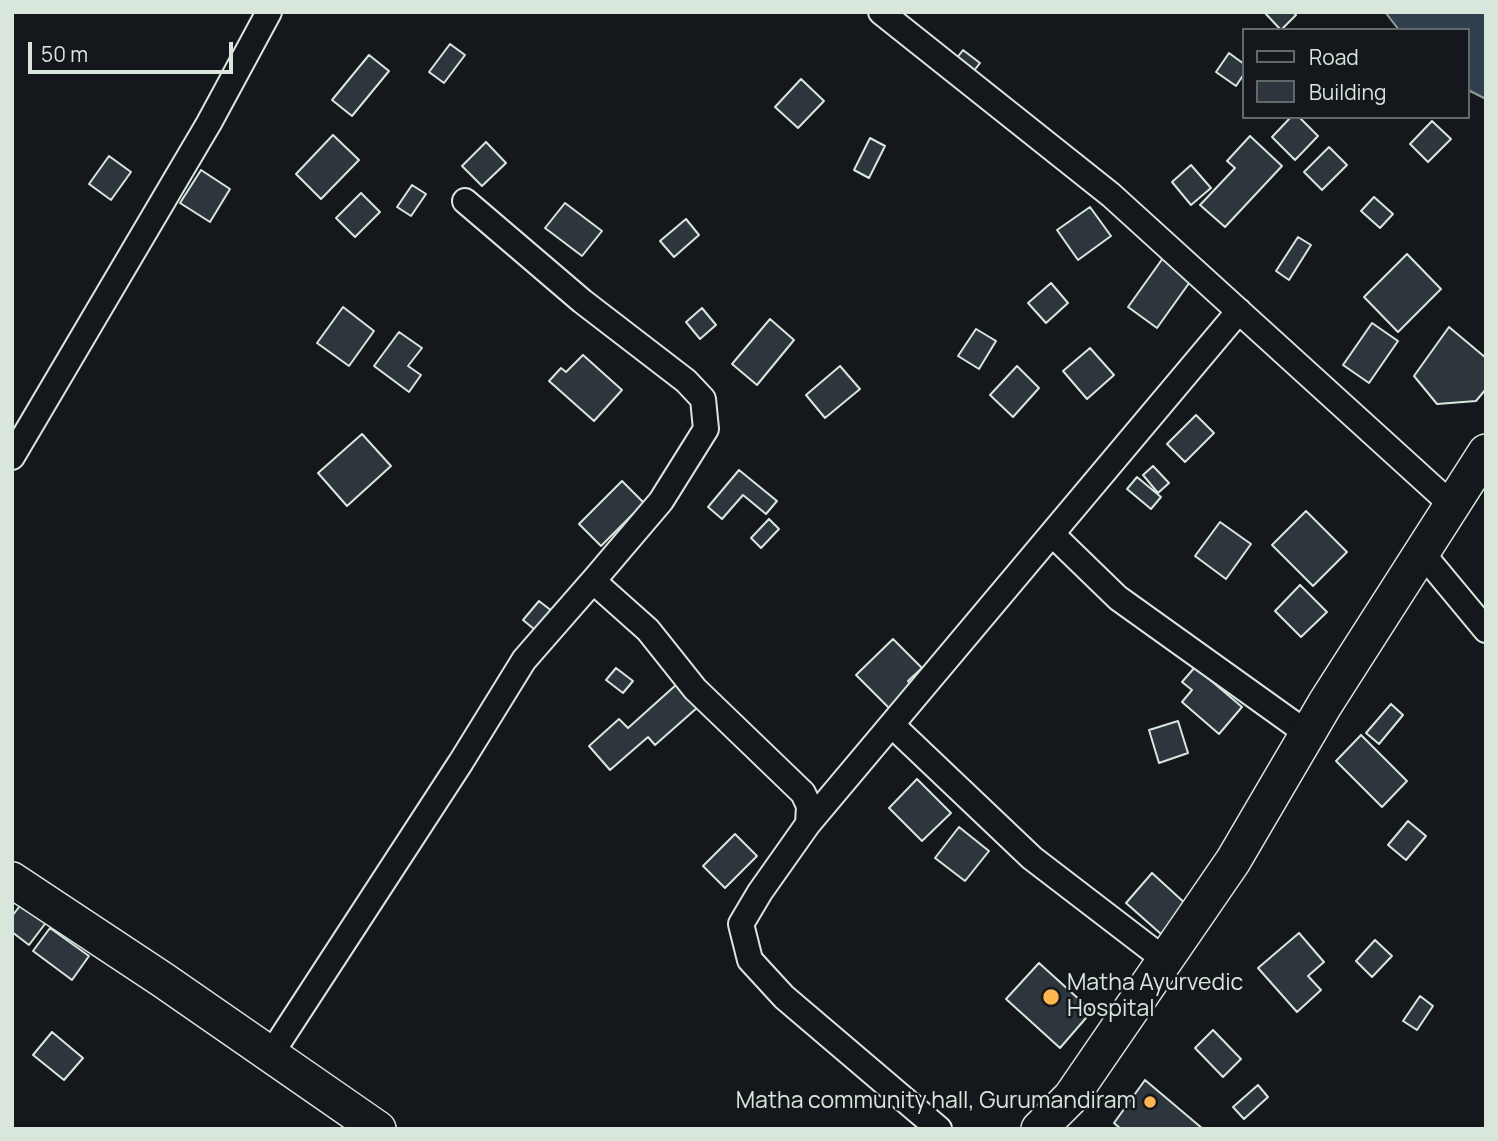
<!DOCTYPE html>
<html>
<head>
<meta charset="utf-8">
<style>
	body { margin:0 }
	#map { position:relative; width:1498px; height:1141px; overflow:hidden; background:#14181c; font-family:Manrope,sans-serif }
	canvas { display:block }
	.frame { position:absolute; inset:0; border:14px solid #d8e6dc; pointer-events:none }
	.legend { position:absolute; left:1242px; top:28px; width:228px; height:91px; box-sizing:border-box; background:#14181c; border:2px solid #626a69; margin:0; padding:9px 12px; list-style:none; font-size:21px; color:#d8e6dc }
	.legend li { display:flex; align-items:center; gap:14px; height:35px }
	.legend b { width:35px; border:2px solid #626a69 }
	.scale { position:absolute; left:28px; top:42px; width:205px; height:32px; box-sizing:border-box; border:4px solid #d8e6dc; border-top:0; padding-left:9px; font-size:21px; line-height:24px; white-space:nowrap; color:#d8e6dc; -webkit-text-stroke:5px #14181c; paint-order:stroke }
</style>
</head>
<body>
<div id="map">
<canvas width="1498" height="1141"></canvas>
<div class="frame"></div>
<ul class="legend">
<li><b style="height:9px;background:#14181c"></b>Road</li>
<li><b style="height:19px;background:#2c363c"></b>Building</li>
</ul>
<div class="scale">50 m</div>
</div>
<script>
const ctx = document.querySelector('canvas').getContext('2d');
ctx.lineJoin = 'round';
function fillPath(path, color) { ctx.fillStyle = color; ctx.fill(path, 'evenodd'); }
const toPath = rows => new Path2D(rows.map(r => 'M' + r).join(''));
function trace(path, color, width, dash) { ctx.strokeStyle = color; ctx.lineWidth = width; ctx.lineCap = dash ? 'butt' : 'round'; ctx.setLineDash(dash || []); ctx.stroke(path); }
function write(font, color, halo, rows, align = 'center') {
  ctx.font = font + ' Manrope,sans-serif'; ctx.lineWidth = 5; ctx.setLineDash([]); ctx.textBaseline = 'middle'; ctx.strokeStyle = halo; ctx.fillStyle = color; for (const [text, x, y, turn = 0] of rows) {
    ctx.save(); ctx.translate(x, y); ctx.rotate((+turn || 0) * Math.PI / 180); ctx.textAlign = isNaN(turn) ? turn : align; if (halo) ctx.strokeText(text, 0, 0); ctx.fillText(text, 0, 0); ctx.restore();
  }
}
const water = toPath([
	[1385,12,1486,12,1486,99,1468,90,1468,30,1399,30,1385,12]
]);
const building = toPath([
	[1264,12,1293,12,1296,15,1281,30,1264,12],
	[450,44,465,55,444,83,429,72,450,44],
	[963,50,980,63,970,76,953,63,963,50],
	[1229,53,1244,64,1244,74,1236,86,1216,72,1229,53],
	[369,55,389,71,352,116,332,100,369,55],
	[801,79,824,101,798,128,775,107,801,79],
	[1291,117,1299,117,1318,136,1295,160,1272,137,1291,117],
	[1432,121,1451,139,1428,162,1410,144,1432,121],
	[333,135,359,160,321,199,296,174,333,135],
	[1250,136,1282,166,1225,227,1200,205,1235,168,1227,161,1250,136],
	[870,138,885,146,869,178,854,170,870,138],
	[486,142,506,163,482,186,462,166,486,142],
	[1329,147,1347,165,1322,190,1304,172,1329,147],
	[109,156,131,172,111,200,89,184,109,156],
	[1191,165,1211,188,1191,205,1172,182,1191,165],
	[201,170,230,189,210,222,180,203,201,170],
	[412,185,426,194,411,216,397,207,412,185],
	[361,193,380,212,355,237,336,218,361,193],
	[1374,197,1393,214,1380,228,1361,211,1374,197],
	[565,203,602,231,582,256,545,228,565,203],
	[1090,207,1111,236,1078,260,1057,230,1090,207],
	[686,219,699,235,674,257,660,241,686,219],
	[1298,237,1311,245,1289,280,1276,271,1298,237],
	[1407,254,1441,289,1398,332,1364,297,1407,254],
	[1163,258,1192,279,1157,328,1128,307,1163,258],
	[1051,283,1068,303,1046,323,1028,303,1051,283],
	[343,307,374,331,349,366,317,343,343,307],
	[702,308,716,325,700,339,686,322,702,308],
	[770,319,794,340,757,385,732,364,770,319],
	[1372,323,1398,341,1369,383,1343,365,1372,323],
	[1449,327,1486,358,1486,389,1476,401,1437,404,1414,376,1449,327],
	[976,329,996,341,979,369,958,356,976,329],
	[399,332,422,348,408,366,421,375,409,392,374,366,399,332],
	[1090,348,1114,375,1087,399,1063,371,1090,348],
	[583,355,622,390,594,421,549,381,561,368,566,372,583,355],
	[840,366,860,389,825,418,806,395,840,366],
	[1017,366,1039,388,1013,417,990,395,1017,366],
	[1196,415,1214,433,1185,462,1167,444,1196,415],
	[362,434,391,466,347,506,318,473,362,434],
	[1153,466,1169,483,1158,493,1143,475,1153,466],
	[739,470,777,501,766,514,743,495,722,519,708,507,739,470],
	[1137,477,1161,497,1151,509,1127,489,1137,477],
	[622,481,644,503,601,546,579,524,622,481],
	[1306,511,1347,552,1313,586,1272,545,1306,511],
	[769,519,779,529,761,548,751,538,769,519],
	[1220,522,1251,544,1226,579,1195,556,1220,522],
	[1300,585,1327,612,1301,637,1275,611,1300,585],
	[539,601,557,615,540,634,523,620,539,601],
	[893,639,922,668,908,681,917,690,894,713,856,675,893,639],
	[1195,667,1242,707,1219,734,1182,702,1192,690,1182,682,1195,667],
	[616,668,633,681,623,693,606,680,616,668],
	[677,684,698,707,655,745,648,737,610,770,589,746,619,719,628,728,677,684],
	[1391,704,1403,715,1379,744,1366,733,1391,704],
	[1178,721,1188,753,1159,763,1149,730,1178,721],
	[1361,735,1407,781,1382,807,1336,761,1361,735],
	[917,779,951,813,922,841,889,808,917,779],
	[1408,821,1426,836,1406,860,1388,845,1408,821],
	[959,827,989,851,965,881,935,858,959,827],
	[735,834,757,856,725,888,703,866,735,834],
	[1152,873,1187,905,1161,934,1126,903,1152,873],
	[27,897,51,916,29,945,12,932,12,916,27,897],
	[50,928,89,956,72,980,33,951,50,928],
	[1299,933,1324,962,1308,976,1321,990,1297,1012,1258,968,1299,933],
	[1375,940,1392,956,1372,977,1356,961,1375,940],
	[1039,963,1092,1011,1060,1048,1006,999,1039,963],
	[1420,996,1433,1006,1417,1030,1403,1021,1420,996],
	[1213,1030,1241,1059,1223,1077,1195,1048,1213,1030],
	[52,1032,83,1058,64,1080,33,1055,52,1032],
	[1145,1080,1203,1129,1121,1129,1114,1123,1145,1080],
	[1258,1085,1268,1097,1244,1119,1233,1107,1258,1085]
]);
const street = toPath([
	[881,12,1111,195,1452,505],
	[465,201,582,301,686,381,703,399,706,429,661,501,593,581,648,630,695,689,803,793,809,806,808,824,760,892,741,924,750,960,784,997,939,1129],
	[12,457,209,123,269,12],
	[1052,534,1118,598,1308,734],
	[1422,553,1486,630],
	[892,725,1032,858,1165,960],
	[808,824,1239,311],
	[271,1054,461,762,524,660,593,581]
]);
const secondary = toPath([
	[12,880,163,980,378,1129],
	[1039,1129,1071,1097,1233,861,1325,704,1486,452]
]);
const markers = [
	[1051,997,9,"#ffb74d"],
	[1150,1102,7,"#ffb74d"]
];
const poiNames = [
	["Matha Ayurvedic",1067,984],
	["Hospital",1067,1010],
	["Matha community hall, Gurumandiram",1136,1102,"right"]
];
fillPath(water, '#2f3f4d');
trace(water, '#939e99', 2);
fillPath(building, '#2c363c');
trace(building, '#d8e6dc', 2);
trace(street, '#d8e6dc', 28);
trace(secondary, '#d8e6dc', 38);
trace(street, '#14181c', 24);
trace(secondary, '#14181c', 35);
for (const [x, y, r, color] of markers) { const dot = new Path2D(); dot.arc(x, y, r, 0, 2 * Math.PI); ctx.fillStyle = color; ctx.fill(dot); trace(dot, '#14181c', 2.5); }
write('23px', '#d8e6dc', '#14181c', poiNames, 'left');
</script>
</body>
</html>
